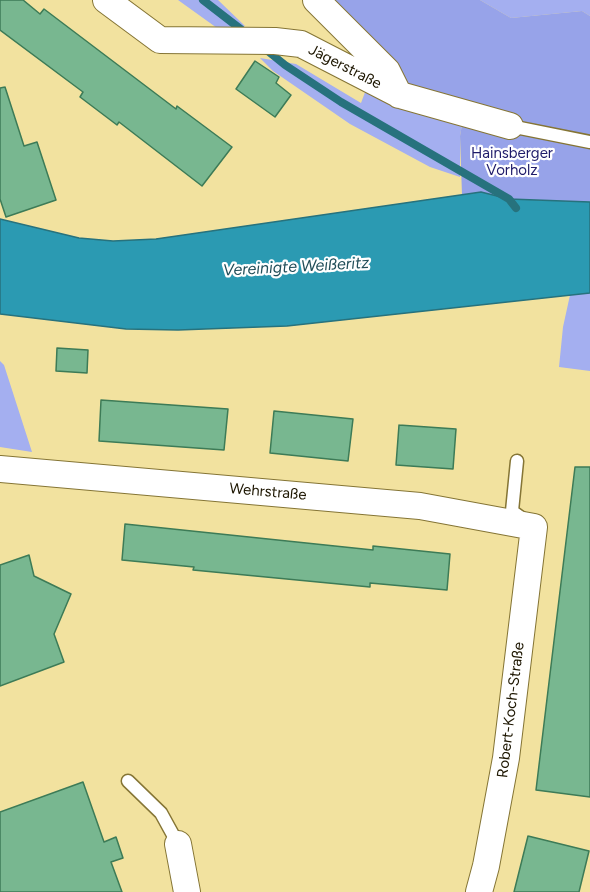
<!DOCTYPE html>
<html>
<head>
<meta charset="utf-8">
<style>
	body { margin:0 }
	canvas { display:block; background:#f2e29f }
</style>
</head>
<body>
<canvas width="590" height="892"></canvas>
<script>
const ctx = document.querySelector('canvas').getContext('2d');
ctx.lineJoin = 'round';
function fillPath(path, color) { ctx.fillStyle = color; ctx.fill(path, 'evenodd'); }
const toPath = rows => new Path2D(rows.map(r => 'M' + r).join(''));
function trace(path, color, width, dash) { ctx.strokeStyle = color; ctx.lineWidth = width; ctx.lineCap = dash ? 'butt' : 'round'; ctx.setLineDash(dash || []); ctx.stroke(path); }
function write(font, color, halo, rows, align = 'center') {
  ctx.font = font + ' Figtree,sans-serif'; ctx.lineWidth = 4.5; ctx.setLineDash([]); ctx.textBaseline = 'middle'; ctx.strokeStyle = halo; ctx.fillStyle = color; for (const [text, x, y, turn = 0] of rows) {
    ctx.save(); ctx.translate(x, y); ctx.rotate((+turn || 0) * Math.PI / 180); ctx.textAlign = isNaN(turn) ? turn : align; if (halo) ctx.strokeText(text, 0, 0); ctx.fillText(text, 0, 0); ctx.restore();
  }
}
const green = toPath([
	[178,0,218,0,245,26,217,28],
	[480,0,590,0,590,16,582,11,511,18],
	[260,58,296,64,361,103,370,79,464,113,460,136,460,177,430,167,350,124,273,71],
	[590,293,590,371,559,367,563,327,570,295],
	[0,361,4,365,32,452,0,447]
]);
const forest = toPath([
	[335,0,480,0,511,18,582,11,590,16,590,202,509,199,481,192,462,195,460,136,464,113,370,79,381,53]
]);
const water = toPath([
	[481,192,509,199,590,202,590,293,287,326,178,330,126,329,0,314,0,219,79,238,113,241,156,239,481,192]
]);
const stream = toPath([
	[203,0,247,34],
	[264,48,285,65,341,102,509,199,516,208]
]);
const building = toPath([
	[0,0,23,0,40,14,44,9,176,109,177,106,232,147,202,186,119,122,117,125,80,97,83,92,0,30,0,0],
	[255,61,279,77,276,83,291,95,275,117,236,89,255,61],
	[5,87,24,146,37,142,56,200,6,217,0,199,0,88,5,87],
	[57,348,88,350,87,373,56,371,57,348],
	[101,400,228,409,224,450,99,441,101,400],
	[274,411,353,419,348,461,270,453,274,411],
	[399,425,456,429,453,469,396,465,399,425],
	[575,467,590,467,590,797,536,790,575,467],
	[125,524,373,550,373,546,450,554,447,590,370,583,370,587,193,570,194,567,122,560,125,524],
	[29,555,34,576,71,594,54,634,64,662,0,686,0,565,29,555],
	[83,782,104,842,116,837,123,858,111,862,122,892,0,892,0,812,83,782],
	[528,836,589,851,579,892,514,892,528,836]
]);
const lane = toPath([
	[510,126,590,142],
	[517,461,512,511,523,519],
	[128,781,161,813,178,844]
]);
const street = toPath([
	[106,0,160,40,275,41,301,44,400,95,510,126],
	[316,0,387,71,399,95],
	[0,469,420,506,534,527,506,758,486,866,479,892],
	[178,844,187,892]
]);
const streetNames = [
	["Jägerstraße",345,67,27],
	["Wehrstraße",268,492,5],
	["Robert-Koch-Straße",511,710,-83]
];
const parkNames = [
	["Hainsberger",512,154],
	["Vorholz",512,171]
];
const waterNames = [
	["Vereinigte Weißeritz",296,267,-3]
];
fillPath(green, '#a4aff0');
fillPath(forest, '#97a3e9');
fillPath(water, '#2b9ab2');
trace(water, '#27727d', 1.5);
trace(stream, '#27727d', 8);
fillPath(building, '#78b790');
trace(building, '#3d7b57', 1.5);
trace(lane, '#857535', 15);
trace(street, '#857535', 28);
trace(lane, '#fff', 12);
trace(street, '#fff', 26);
write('15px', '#1d1600', '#fff', streetNames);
write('15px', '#1e1b6a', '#fff', parkNames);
write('italic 16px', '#214e59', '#fff', waterNames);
</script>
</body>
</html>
